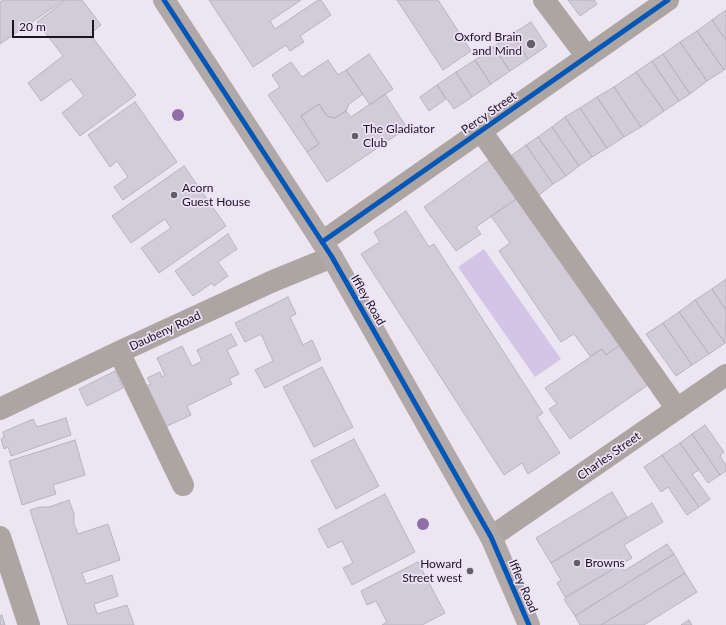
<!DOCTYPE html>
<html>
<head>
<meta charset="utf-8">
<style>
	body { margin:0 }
	#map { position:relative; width:726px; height:625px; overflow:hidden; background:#ece6f3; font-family:Lato,sans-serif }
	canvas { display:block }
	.scale { position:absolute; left:12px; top:20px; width:82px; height:18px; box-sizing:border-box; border:2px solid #19161d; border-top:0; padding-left:5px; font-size:12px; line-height:14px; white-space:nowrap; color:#19161d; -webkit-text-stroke:3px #ece1f8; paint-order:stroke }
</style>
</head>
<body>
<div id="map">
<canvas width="726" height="625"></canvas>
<div class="scale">20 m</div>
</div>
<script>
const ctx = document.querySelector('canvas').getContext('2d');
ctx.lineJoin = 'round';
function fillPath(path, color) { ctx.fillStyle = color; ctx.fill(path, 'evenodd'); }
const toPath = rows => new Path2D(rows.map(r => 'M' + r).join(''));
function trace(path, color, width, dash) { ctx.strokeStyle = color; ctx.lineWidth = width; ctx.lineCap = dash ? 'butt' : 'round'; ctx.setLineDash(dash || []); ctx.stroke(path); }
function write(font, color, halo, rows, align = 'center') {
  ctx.font = font + ' Lato,sans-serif'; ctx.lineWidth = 3.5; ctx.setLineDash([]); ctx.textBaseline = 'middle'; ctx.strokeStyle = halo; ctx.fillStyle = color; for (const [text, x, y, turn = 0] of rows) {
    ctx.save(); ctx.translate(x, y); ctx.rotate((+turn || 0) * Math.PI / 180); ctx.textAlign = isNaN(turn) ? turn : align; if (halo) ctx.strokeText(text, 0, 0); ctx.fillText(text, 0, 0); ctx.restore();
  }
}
const green = toPath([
	[484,249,561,359,535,377,458,267]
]);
const building = toPath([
	[4,0,64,0,0,44,0,2,4,0],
	[66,0,82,0,101,25,90,34,136,95,80,136,62,113,84,96,71,79,41,101,28,83,63,56,37,22,66,0],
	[209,0,301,0,270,21,275,29,318,0,321,0,331,15,300,36,304,42,290,51,286,45,253,67,209,0],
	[397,0,438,0,471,51,443,70,397,0],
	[568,0,594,0,597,4,580,16,568,0],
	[726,10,726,40,712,20,726,10],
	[712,20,726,40,726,68,724,70,697,31,712,20],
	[531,22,547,46,528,59,512,34,531,22],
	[697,31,724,70,707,81,680,42,697,31],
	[512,34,528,59,510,71,493,47,512,34],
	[680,42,707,81,690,94,663,54,680,42],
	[493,47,510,71,491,84,475,60,493,47],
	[369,54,393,89,370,105,346,70,369,54],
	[663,54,690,94,679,101,652,61,663,54],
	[328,60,338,75,346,70,363,94,349,104,346,111,335,118,327,116,319,104,301,116,319,144,307,152,268,95,280,87,272,75,291,62,302,77,328,60],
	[475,60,491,84,472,97,456,72,475,60],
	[652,61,679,101,664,111,636,72,652,61],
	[456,72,472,97,454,109,437,85,456,72],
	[636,72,664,111,641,127,614,87,636,72],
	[437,85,446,99,429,111,420,97,437,85],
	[614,87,641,127,624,137,597,97,614,87],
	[385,94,407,128,327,182,307,152,319,144,301,116,319,104,327,116,335,118,346,111,351,117,385,94],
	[597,97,624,137,607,148,580,108,597,97],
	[135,102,177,162,123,200,114,187,128,177,117,161,110,167,88,135,135,102],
	[580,108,607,148,592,157,565,117,580,108],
	[565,117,592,157,579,166,552,127,565,117],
	[552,127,579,166,566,176,538,137,552,127],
	[538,137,566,176,553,184,526,145,538,137],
	[526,145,553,184,539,195,512,155,526,145],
	[492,158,519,197,476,227,481,234,456,251,424,207,492,158],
	[184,166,226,226,159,273,141,248,171,228,165,219,131,243,112,216,184,166],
	[519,197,620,345,606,355,602,349,590,356,574,334,561,342,499,251,510,243,491,216,519,197],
	[406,211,429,247,434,244,543,413,537,417,560,453,528,474,522,463,504,475,361,254,380,242,374,232,406,211],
	[228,234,237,249,218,262,228,276,214,286,212,283,193,296,175,271,228,234],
	[726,279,726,310,712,289,726,279],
	[712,289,726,310,725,343,695,300,712,289],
	[288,297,296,314,290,317,303,345,312,340,321,360,265,388,255,370,273,361,261,334,245,342,235,323,288,297],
	[695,300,725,343,709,354,679,312,695,300],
	[679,312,709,354,692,365,663,323,679,312],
	[663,323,692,365,676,376,646,334,663,323],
	[231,334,237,345,227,350,239,374,229,379,232,384,187,406,191,415,165,427,146,386,151,384,147,378,160,372,162,377,165,375,157,358,182,346,192,366,202,361,197,350,231,334],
	[620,345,648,385,570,439,549,409,557,404,545,388,602,349,606,355,620,345],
	[322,367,353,427,314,447,283,387,322,367],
	[115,371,123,388,87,406,79,389,115,371],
	[66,418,71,435,11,456,8,447,4,449,1,439,4,437,3,432,33,419,37,427,66,418],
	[705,425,724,452,720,456,726,465,726,471,720,475,692,434,705,425],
	[692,434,720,475,708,483,680,443,692,434],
	[354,439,379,486,336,509,311,461,354,439],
	[75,440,85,475,53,485,56,494,22,505,9,461,75,440],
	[680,443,699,470,692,474,710,499,699,507,662,455,680,443],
	[662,455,699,507,687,515,668,487,661,492,644,467,662,455],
	[612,492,627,517,551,563,536,538,612,492],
	[385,494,415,552,352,585,343,568,353,563,342,541,328,548,318,529,385,494],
	[69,500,74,514,74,524,78,534,108,524,120,560,82,573,86,584,112,575,118,596,94,604,97,614,127,605,134,625,68,625,30,510,40,507,49,507,69,500],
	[652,503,663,522,624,545,632,558,565,597,557,583,561,580,551,563,652,503],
	[667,544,674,554,575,616,564,599,620,565,624,571,667,544],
	[674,554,685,573,601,625,580,625,575,616,674,554],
	[418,562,445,613,422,625,382,625,387,622,376,601,367,605,361,591,418,562],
	[685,573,697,592,644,625,601,625,685,573],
	[2,615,5,625,0,625,0,616,2,615],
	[689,620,692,625,681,625,689,620]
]);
const minor = toPath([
	[544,0,587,57],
	[481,131,677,409],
	[322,242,668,0],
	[119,352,183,485],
	[0,409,119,352,273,281,332,257],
	[0,537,29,625],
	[491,537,726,375]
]);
const major = toPath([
	[164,0,332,257,491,537,529,625]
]);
const cycleway = toPath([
	[164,0,332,257,491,537,529,625],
	[322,242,668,0]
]);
const trees = [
	[178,115],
	[423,524]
];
const markers = [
	[531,44,5,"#635f68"],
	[355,136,4,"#635f68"],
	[174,195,4,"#635f68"],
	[577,563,4,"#635f68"],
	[470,571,4,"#635f68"]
];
const poiNames = [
	["Oxford Brain",522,37,"right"],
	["and Mind",522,51,"right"],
	["The Gladiator",363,129],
	["Club",363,143],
	["Acorn",182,188],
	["Guest House",182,202],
	["Browns",585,563],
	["Howard",462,564,"right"],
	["Street west",462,578,"right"]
];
const streetNames = [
	["Percy Street",489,113,-35],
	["Iffley Road",368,300,60],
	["Daubeny Road",165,331,-25],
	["Charles Street",609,456,-35],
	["Iffley Road",523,586,67]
];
fillPath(green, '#d4c4e5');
fillPath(building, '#d1ccd7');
trace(building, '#b8b4be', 1);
trace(minor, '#ada5a2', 22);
trace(major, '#b0a9a8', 22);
trace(cycleway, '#0057b8', 5);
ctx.fillStyle = '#906fa7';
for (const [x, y] of trees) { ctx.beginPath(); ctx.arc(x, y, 6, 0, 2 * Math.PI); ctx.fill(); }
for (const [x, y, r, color] of markers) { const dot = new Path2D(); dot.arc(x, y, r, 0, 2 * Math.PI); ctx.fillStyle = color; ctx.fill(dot); trace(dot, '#ece1f8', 1.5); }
write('12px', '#19161d', '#ece1f8', poiNames, 'left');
write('12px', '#19161d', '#ece1f8', streetNames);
</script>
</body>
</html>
